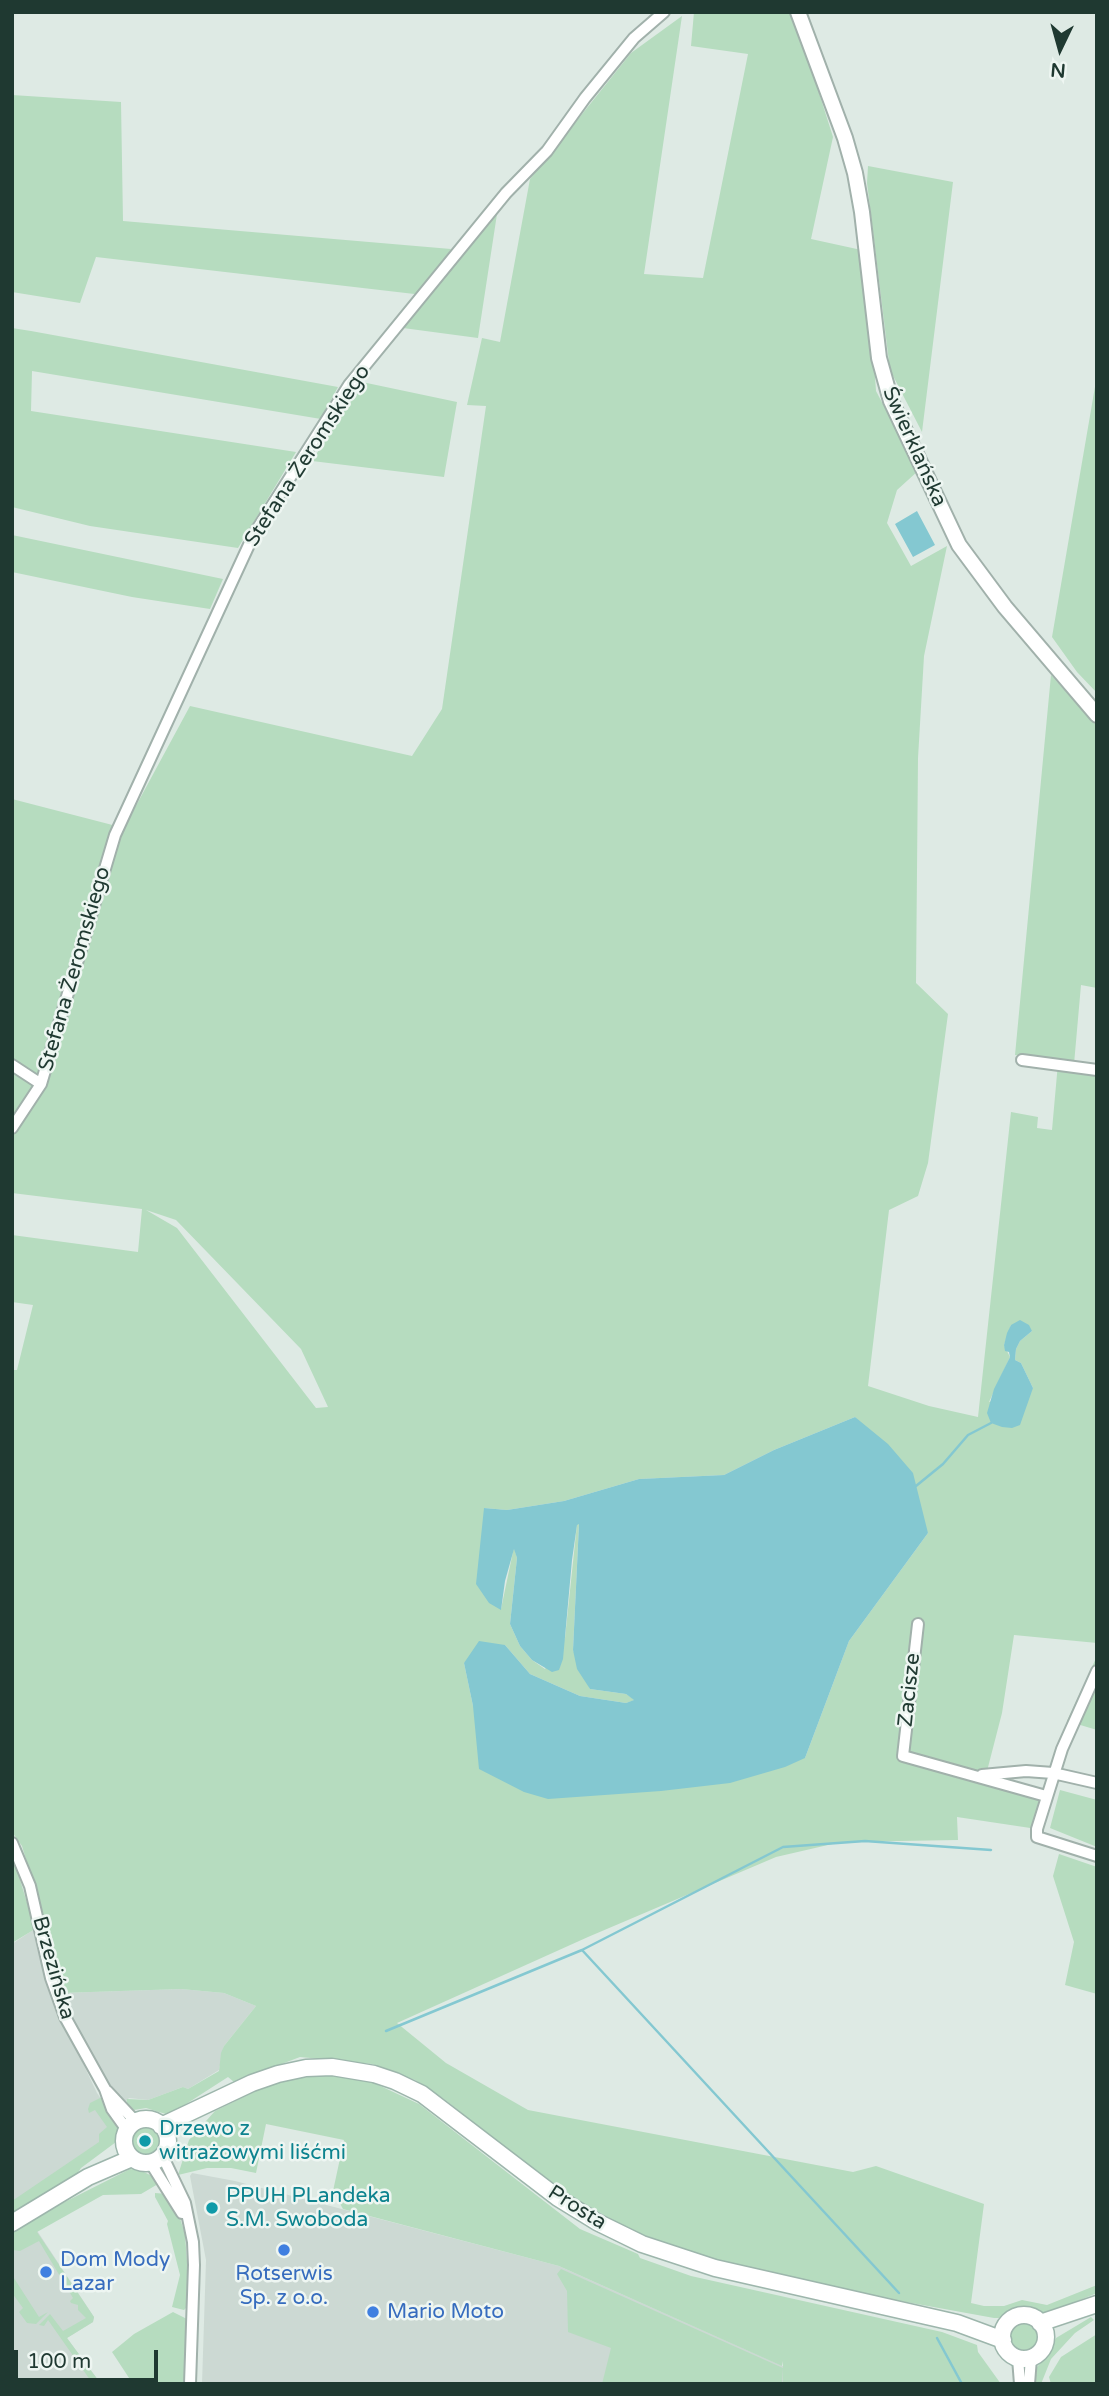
<!DOCTYPE html>
<html>
<head>
<meta charset="utf-8">
<style>
	body { margin:0 }
	#map { position:relative; width:1109px; height:2396px; overflow:hidden; background:#deeae4; font-family:"Varela Round",sans-serif }
	canvas { display:block }
	.frame { position:absolute; inset:0; border:14px solid #1f3931; pointer-events:none }
	.north { position:absolute; left:1025px; top:14px; width:70px; height:70px; -webkit-text-stroke:5px #eef6f2; paint-order:stroke; rotate:185deg; font-size:19px; font-weight:700; line-height:28px; text-align:center; color:#1f3931 }
	.north::after { content:''; display:block; margin:auto; width:24px; height:32px; background:#1f3931; clip-path:polygon(50% 0,100% 100%,50% 72%,0 100%) }
	.scale { position:absolute; left:14px; top:2350px; width:144px; height:32px; box-sizing:border-box; border:4px solid #1f3931; border-top:0; padding-left:9px; font-size:21px; line-height:24px; white-space:nowrap; color:#1f3931; -webkit-text-stroke:5px #eef6f2; paint-order:stroke }
</style>
</head>
<body>
<div id="map">
<canvas width="1109" height="2396"></canvas>
<div class="frame"></div>
<div class="north">N</div>
<div class="scale">100 m</div>
</div>
<script>
const ctx = document.querySelector('canvas').getContext('2d');
ctx.lineJoin = 'round';
function fillPath(path, color) { ctx.fillStyle = color; ctx.fill(path, 'evenodd'); }
const toPath = rows => new Path2D(rows.map(r => 'M' + r).join(''));
function trace(path, color, width, dash) { ctx.strokeStyle = color; ctx.lineWidth = width; ctx.lineCap = dash ? 'butt' : 'round'; ctx.setLineDash(dash || []); ctx.stroke(path); }
function write(font, color, halo, rows, align = 'center') {
  ctx.font = font + ' "Varela Round",sans-serif'; ctx.lineWidth = 5; ctx.setLineDash([]); ctx.textBaseline = 'middle'; ctx.strokeStyle = halo; ctx.fillStyle = color; for (const [text, x, y, turn = 0] of rows) {
    ctx.save(); ctx.translate(x, y); ctx.rotate((+turn || 0) * Math.PI / 180); ctx.textAlign = isNaN(turn) ? turn : align; if (halo) ctx.strokeText(text, 0, 0); ctx.fillText(text, 0, 0); ctx.restore();
  }
}
const built = toPath([
	[39,1926,63,2021,97,2093,117,2122,119,2134,12,2206,12,1944],
	[181,1989,224,1993,256,2006,224,2046,219,2070,188,2089,183,2087,148,2100,129,2098,124,2103,93,2064,68,2014,61,1993],
	[192,2173,235,2181,559,2266,785,2367,783,2384,202,2384,206,2260,190,2176],
	[30,2220,94,2317,93,2322,67,2338,101,2384,12,2384,12,2231]
]);
const green = toPath([
	[694,12,789,12,807,55,833,137,811,239,866,251,876,391,918,471,897,490,887,523,911,566,947,546,924,656,918,758,916,983,948,1014,928,1163,918,1196,889,1210,868,1386,929,1406,978,1417,1011,1112,1038,1117,1037,1128,1052,1130,1058,1063,1015,1055,1051,675,1097,726,1097,988,1081,985,1074,1064,1097,1067,1097,1643,1014,1635,1002,1713,986,1775,978,1776,941,1760,946,1774,984,1782,1040,1800,1037,1829,957,1817,958,1840,841,1842,776,1857,588,1937,397,2023,446,2063,528,2110,853,2172,876,2166,984,2204,971,2303,984,2306,1004,2306,1022,2300,1047,2305,1097,2285,1097,2293,1046,2314,1023,2309,1014,2310,999,2318,994,2318,884,2298,704,2257,633,2231,577,2200,514,2154,444,2099,415,2080,372,2064,300,2057,234,2082,228,2077,169,2115,146,2108,134,2110,126,2104,127,2099,148,2100,183,2087,188,2089,219,2071,221,2053,224,2046,256,2006,224,1993,181,1989,61,1993,34,1886,22,1846,12,1832,12,1370,17,1370,33,1305,12,1302,12,1235,138,1252,142,1209,12,1193,12,799,124,828,190,706,412,756,442,709,486,406,467,405,482,338,500,342,530,179,631,53,682,16,644,274,703,278,748,54,691,46],
	[146,1210,176,1220,301,1349,328,1407,316,1408,177,1228],
	[1011,1325,1032,1331,1020,1341,1016,1349,1015,1360,1021,1363,1033,1388,989,1402,1010,1357,1004,1345],
	[855,1417,928,1533,849,1641,805,1758,473,1706,464,1663,505,1645,530,1674,580,1696,626,1703,635,1700,626,1694,590,1689,573,1650,579,1523,577,1524,565,1638,545,1669,532,1660,520,1646,510,1624,517,1558,514,1547,501,1609,484,1508,507,1510,564,1501,639,1479,724,1475,774,1450],
	[12,95,121,102,123,221,451,249,423,295,96,257,80,303,12,292],
	[868,166,953,182,922,432,890,370,867,183],
	[497,214,478,338,403,328],
	[12,328,31,331,338,387,321,419,32,371,31,411,296,452,238,548,90,526,12,507],
	[1097,375,1097,693,1077,672,1052,637],
	[362,382,457,402,444,477,312,461],
	[12,535,223,579,210,609,132,597,12,572],
	[1097,1656,1097,1730,1067,1721],
	[1060,1790,1097,1800,1097,1847,1050,1828],
	[1059,1854,1097,1867,1097,1994,1065,1985,1074,1942,1053,1876],
	[14,1860,35,1929,12,1943,12,1861],
	[323,2075,347,2077,374,2083,419,2104,580,2229,638,2254,640,2258,691,2276,942,2332,977,2345,978,2352,1001,2384,783,2384,783,2361,782,2366,559,2266,343,2209,333,2191,344,2140,266,2124,256,2173,231,2168,207,2168,178,2175,189,2140,215,2111,258,2090,286,2080],
	[102,2097,119,2127,116,2142,81,2168,77,2174,67,2181,12,2217,12,2201,99,2142,99,2134,107,2127,95,2110,89,2113,88,2109,90,2103],
	'131 2141a15 15 0 1 1 30 0a15 15 0 1 1-30 0Z',
	[130,2169,140,2170,152,2176,158,2184,141,2194,103,2195,37,2232,94,2317,93,2322,67,2338,101,2384,93,2384,48,2320,44,2326,39,2325,50,2314,63,2331,86,2318,78,2310,78,2305,71,2303,70,2301,73,2298,39,2241,20,2251,13,2250,12,2232,43,2213],
	[155,2193,168,2194,178,2212,185,2234,188,2275,187,2307,184,2310,172,2307,180,2275,167,2224,168,2221,155,2197],
	[561,2269,783,2368,782,2384,602,2384,611,2348,568,2332,567,2291,557,2274],
	[12,2275,39,2317,48,2312,36,2324,27,2323,19,2312,23,2308,12,2293],
	[173,2312,187,2319,184,2384,133,2384,112,2352,134,2334],
	[1091,2317,1094,2320,1075,2333,1051,2359,1041,2384,1035,2384,1037,2367,1048,2354,1056,2338],
	'1009 2337a15 15 0 1 1 30 0a15 15 0 1 1-30 0Z',
	[1097,2334,1097,2384,1051,2384,1049,2377,1061,2357]
]);
const water = toPath([
	[917,511,935,545,913,557,895,524],
	[1020,1320,1029,1325,1032,1331,1020,1341,1016,1349,1015,1360,1021,1363,1033,1388,1020,1425,1012,1428,1002,1427,991,1423,987,1413,994,1389,1010,1357,1009,1352,1005,1351,1004,1345,1007,1333,1011,1325],
	[855,1417,888,1444,913,1473,928,1533,849,1641,805,1758,785,1767,730,1783,661,1791,548,1799,524,1792,479,1769,473,1706,464,1663,479,1641,505,1645,530,1674,580,1696,626,1703,634,1700,626,1694,590,1689,577,1669,573,1650,579,1524,577,1525,572,1560,563,1659,559,1670,552,1672,532,1660,520,1646,510,1624,517,1558,514,1549,505,1581,501,1610,489,1603,476,1584,484,1508,507,1510,564,1501,639,1479,724,1475,774,1450]
]);
const stream = toPath([
	[916,1486,943,1464,968,1435,991,1423],
	[582,1950,899,2293],
	[386,2031,582,1950,783,1847,865,1841,991,1850],
	[937,2338,962,2384]
]);
const minor = toPath([
	[1022,1060,1097,1070],
	[12,1065,41,1084],
	[12,1128,41,1084,115,835,254,534,349,385,506,193,547,151,585,98,634,38,664,12],
	[918,1624,903,1756,1046,1796],
	[1097,1671,1062,1749,1037,1829,1037,1837,1097,1856],
	[982,1775,1026,1771,1053,1773,1097,1783],
	[12,1843,30,1886,51,1978,65,2017,105,2089,112,2109,127,2130],
	[107,2091,136,2122],
	[162,2155,185,2203,193,2242,194,2265,190,2384],
	[150,2162,182,2213],
	[1018,2358,1020,2384],
	[1029,2384,1031,2358]
]);
const tertiary = toPath([
	[798,12,845,138,855,173,862,212,879,358,891,401,959,545,1005,607,1097,715]
]);
const secondary = toPath([
	'124 2141a22 22 0 1 1 44 0a22 22 0 1 1-44 0Z',
	[161,2126,252,2083,278,2074,306,2068,332,2067,374,2074,395,2081,422,2094,558,2198,597,2222,642,2244,715,2268,957,2323,1003,2340],
	[12,2223,88,2177,132,2158],
	'1002 2337a22 22 0 1 1 44 0a22 22 0 1 1-44 0Z',
	[1040,2323,1097,2304]
]);
const markers = [
	[145,2141,7,"#0f9aa8"],
	[212,2208,7,"#0f9aa8"],
	[284,2250,7,"#3f7fe0"],
	[46,2272,7,"#3f7fe0"],
	[373,2312,7,"#3f7fe0"]
];
const streetNames = [
	["Świerklańska",914,447,66],
	["Stefana Żeromskiego",308,456,-57],
	["Stefana Żeromskiego",75,969,-74],
	["Zacisze",910,1690,-84],
	["Brzezińska",53,1968,74],
	["Prosta",577,2208,32]
];
const cultureNames = [
	["Drzewo z",159,2129],
	["witrażowymi liśćmi",159,2153],
	["PPUH PLandeka",226,2196],
	["S.M. Swoboda",226,2220]
];
const shopNames = [
	["Dom Mody",60,2260],
	["Lazar",60,2284],
	["Rotserwis",284,2274,"center"],
	["Sp. z o.o.",284,2298,"center"],
	["Mario Moto",387,2312]
];
fillPath(built, '#ccd9d3');
fillPath(green, '#b6dcbf');
fillPath(water, '#84c8d1');
trace(stream, '#84c8d1', 2.5);
trace(minor, '#a1b1ab', 14);
trace(tertiary, '#a1b1ab', 18);
trace(secondary, '#9db6ac', 19);
trace(minor, '#fff', 10);
trace(tertiary, '#fff', 14);
trace(secondary, '#fff', 16);
for (const [x, y, r, color] of markers) { const dot = new Path2D(); dot.arc(x, y, r, 0, 2 * Math.PI); ctx.fillStyle = color; ctx.fill(dot); trace(dot, '#eef6f2', 2.5); }
write('21px', '#1f3931', '#eef6f2', streetNames);
write('21px', '#0d838f', '#eef6f2', cultureNames, 'left');
write('21px', '#366cbe', '#eef6f2', shopNames, 'left');
</script>
</body>
</html>
